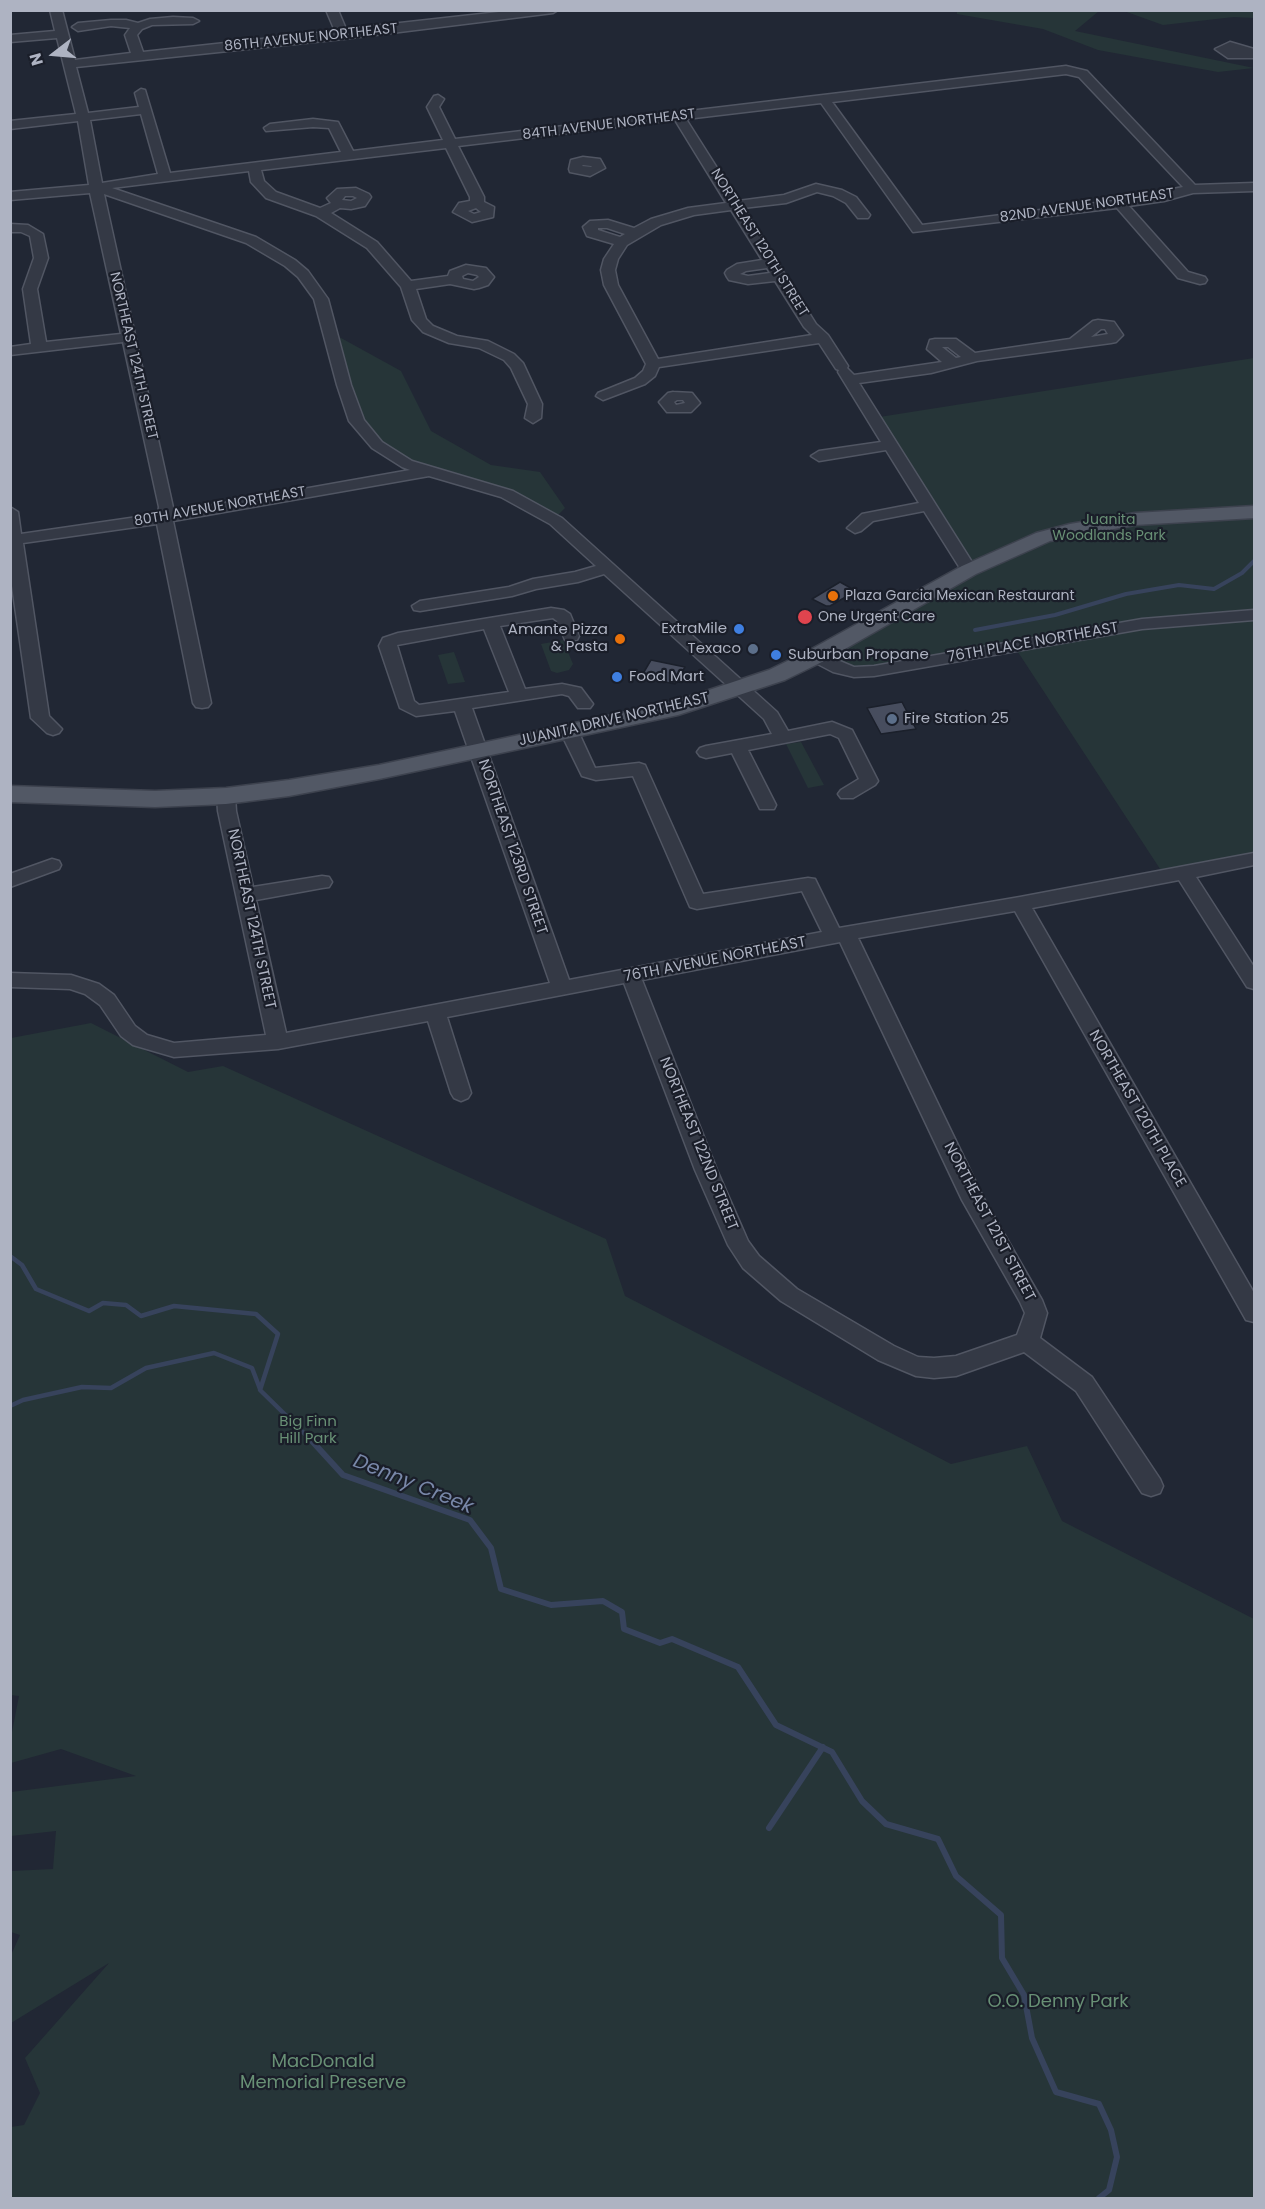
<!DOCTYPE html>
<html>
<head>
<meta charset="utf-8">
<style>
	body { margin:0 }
	#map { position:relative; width:1265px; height:2209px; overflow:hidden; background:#212734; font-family:Poppins,sans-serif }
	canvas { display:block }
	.frame { position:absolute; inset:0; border:12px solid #aeb3c2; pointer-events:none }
	.north { position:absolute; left:24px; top:24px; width:60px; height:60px; -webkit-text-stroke:4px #1a1e29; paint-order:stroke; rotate:254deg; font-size:16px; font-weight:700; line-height:24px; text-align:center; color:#aeb3c2 }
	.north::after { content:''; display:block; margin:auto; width:21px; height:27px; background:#aeb3c2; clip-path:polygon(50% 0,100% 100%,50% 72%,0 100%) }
</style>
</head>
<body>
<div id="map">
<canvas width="1265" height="2209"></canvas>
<div class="frame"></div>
<div class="north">N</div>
</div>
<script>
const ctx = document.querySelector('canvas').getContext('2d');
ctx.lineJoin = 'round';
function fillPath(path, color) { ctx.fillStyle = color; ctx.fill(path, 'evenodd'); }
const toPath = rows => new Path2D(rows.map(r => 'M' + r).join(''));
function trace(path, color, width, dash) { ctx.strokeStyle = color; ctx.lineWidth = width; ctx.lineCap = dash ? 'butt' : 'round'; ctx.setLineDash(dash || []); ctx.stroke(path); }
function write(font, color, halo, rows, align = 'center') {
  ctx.font = font + ' Poppins,sans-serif'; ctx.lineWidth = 4.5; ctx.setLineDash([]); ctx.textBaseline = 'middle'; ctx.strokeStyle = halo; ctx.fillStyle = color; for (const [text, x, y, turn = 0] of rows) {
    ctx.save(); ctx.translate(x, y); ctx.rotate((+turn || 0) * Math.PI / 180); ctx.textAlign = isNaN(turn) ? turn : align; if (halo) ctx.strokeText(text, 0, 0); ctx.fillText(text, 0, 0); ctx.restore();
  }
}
const green = toPath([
	[957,11,1099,11,1075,31,1254,68,1218,72,1098,50,1043,29,957,14],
	[1124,11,1254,11,1254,18,1234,17,1163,25],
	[332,333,401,371,431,431,491,465,540,472,565,508,556,517,535,505,429,471,365,433],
	[1254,358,1254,857,1164,875,1014,646,854,672,816,656,969,570,873,418],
	[563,640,573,664,569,670,557,673,551,671,541,644],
	[454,652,465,682,448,684,438,655],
	[801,742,824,785,808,788,786,744],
	[91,1023,188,1072,223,1066,606,1239,625,1296,951,1464,1027,1446,1062,1521,1254,1619,1254,2198,11,2198,11,2127,24,2125,40,2093,25,2058,109,1963,11,2023,11,1955,20,1935,11,1932,11,1871,53,1869,56,1831,11,1836,11,1792,136,1776,61,1749,11,1763,11,1737,19,1696,10,1695,11,1038]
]);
const streamFar2 = toPath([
	[975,630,1055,615,1126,594,1179,585,1214,589,1242,573,1254,561]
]);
const streamFar1 = toPath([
	[10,1256,22,1265,36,1289,89,1311,103,1303,126,1305,141,1316,174,1306,256,1314,278,1334,260,1390,312,1441],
	[10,1406,23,1400,82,1387,111,1388,146,1368,214,1353,252,1368,260,1389]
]);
const stream = toPath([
	[311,1440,343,1475,470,1520,491,1548,501,1589,551,1605,603,1601,622,1612,624,1629,660,1643,672,1639,738,1667,776,1725,832,1752,862,1801,886,1824,938,1839,956,1876,1001,1915,1002,1958,1024,1995,1032,2038,1056,2092,1099,2104,1111,2130,1117,2157,1109,2190,1099,2198],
	[769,1828,823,1747]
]);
const building = toPath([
	[840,582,856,591,830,606,826,606,812,599,840,582],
	[651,660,685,667,675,684,641,677,651,660],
	[902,702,916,729,881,734,867,708,902,702]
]);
const minor = toPath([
	[50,10,62,10,75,60,131,53,125,35,130,28,111,26,78,31,72,27,78,23,111,20,126,20,138,23,150,19,173,17,193,18,199,21,193,24,152,25,142,29,137,35,143,52,335,31,326,10,338,10,346,29,517,10,558,10,553,13,343,39,76,67,88,113,139,107,135,93,141,89,145,90,170,173,341,152,329,128,313,127,266,131,264,128,270,124,313,119,338,122,353,151,443,140,427,107,434,96,438,95,444,99,439,107,455,139,1066,66,1087,71,1195,185,1254,183,1254,191,1193,193,1164,201,1129,206,1188,272,1205,277,1207,280,1205,283,1200,284,1178,278,1117,208,913,232,821,103,686,119,738,201,784,195,816,184,842,190,856,197,870,215,868,218,858,218,846,203,833,196,817,192,786,203,743,208,816,324,828,335,848,366,847,368,854,375,942,362,927,349,930,340,935,339,956,339,975,353,1070,339,1093,321,1098,320,1114,322,1123,335,1116,342,1111,343,977,361,931,373,859,383,977,570,969,575,963,573,924,511,873,521,861,531,855,533,847,528,862,514,919,503,886,450,819,461,811,456,819,451,881,442,838,372,839,370,836,369,819,343,659,367,655,376,645,384,603,400,596,396,598,393,635,378,643,371,646,364,604,285,601,270,604,259,614,244,587,236,583,227,590,221,608,220,634,228,651,219,688,208,726,203,675,120,458,146,484,197,484,202,494,207,493,217,472,222,453,212,459,203,470,201,470,197,446,148,261,170,264,181,276,192,320,208,331,203,327,198,337,189,356,188,369,194,371,197,365,206,351,209,340,208,331,213,377,242,411,281,448,276,450,271,466,265,486,268,494,277,488,285,479,288,474,289,450,284,416,289,426,319,433,326,457,336,488,341,514,354,523,363,542,404,541,418,533,423,525,418,528,404,511,368,504,360,479,348,449,343,423,332,412,320,401,287,367,248,316,216,266,198,251,182,249,171,112,188,256,237,295,260,308,271,328,299,351,385,364,420,382,442,412,461,513,491,562,518,777,712,788,731,832,722,852,730,878,781,875,785,853,798,841,798,838,794,841,790,859,779,839,738,830,734,748,750,776,805,774,809,760,809,732,753,706,758,700,756,697,752,700,748,706,746,772,734,764,719,604,574,578,582,536,589,512,596,420,611,414,610,412,606,420,601,509,587,533,579,575,572,596,566,550,524,501,497,429,476,173,521,211,703,208,707,202,708,196,707,193,703,157,524,23,543,49,716,62,729,59,733,53,735,47,733,31,718,10,572,10,507,18,512,21,534,158,514,159,507,123,342,10,355,10,347,31,344,23,289,34,258,30,236,21,232,10,232,10,224,28,225,43,234,48,258,37,289,46,342,121,334,90,193,10,200,10,192,89,185,78,121,10,129,10,121,76,114,57,38,10,42,10,35,55,31,50,10],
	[1066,74,1079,77,1183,187,1120,200,922,225,832,102,1066,74],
	[141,114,158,174,102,183,90,120,141,114],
	[104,194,246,243,285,266,298,277,314,299,337,385,349,421,372,448,402,467,410,470,174,512,104,194],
	[345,196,353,196,357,198,351,201,342,200,345,196],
	[476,208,481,212,474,214,468,211,476,208],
	[731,210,762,260,737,264,727,270,725,273,727,277,729,280,748,284,775,281,804,327,812,335,658,359,618,285,615,270,618,259,627,245,661,225,694,215,731,210],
	[598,228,607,228,625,234,620,237,598,230,598,228],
	[767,268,770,273,748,276,740,274,746,271,767,268],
	[468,273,477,275,479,277,473,281,463,279,462,276,468,273],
	[1101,329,1105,329,1108,334,1091,337,1101,329],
	[942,347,948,347,961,357,956,358,942,347],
	[1230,42,1254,49,1254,58,1228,58,1215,49,1230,42],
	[583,157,600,159,605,168,590,176,570,172,569,169,571,160,583,157],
	[583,165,591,166,592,167,582,166,583,165],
	[673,392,692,393,700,403,691,412,667,412,659,402,668,393,673,392],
	[677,400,683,400,685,403,676,405,674,402,677,400],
	[551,608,564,610,570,614,579,636,577,640,565,640,557,621,553,618,500,626,525,689,562,684,581,688,593,704,590,708,578,708,569,696,562,694,472,708,569,980,822,932,802,891,697,909,690,907,633,776,596,780,582,776,560,731,563,727,569,725,575,727,578,731,595,768,639,763,645,765,703,894,808,878,815,879,839,928,1020,897,1254,853,1254,865,1196,877,1254,967,1254,989,1247,987,1179,880,1032,908,1254,1293,1254,1322,1246,1320,1015,911,858,938,983,1197,1042,1300,1047,1313,1040,1338,1092,1377,1160,1479,1163,1486,1160,1493,1151,1496,1142,1493,1076,1391,1024,1352,956,1376,934,1378,916,1376,878,1360,781,1301,743,1268,728,1245,695,1170,624,983,447,1017,471,1093,468,1098,461,1101,454,1098,451,1093,428,1021,278,1049,174,1057,133,1045,121,1036,100,1005,85,994,70,989,10,987,10,973,71,975,99,984,114,995,135,1026,147,1035,174,1043,266,1035,218,811,217,796,220,792,226,790,232,792,235,796,236,811,253,887,322,876,329,877,332,882,329,887,322,888,256,900,286,1033,550,983,455,711,416,716,400,708,379,646,383,638,398,633,551,608],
	[484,629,509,692,419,705,414,701,397,645,484,629],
	[840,942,962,1200,1020,1302,1025,1313,1017,1335,956,1356,934,1358,918,1357,894,1346,797,1289,759,1256,748,1241,717,1170,642,980,840,942],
	[1254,610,1254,620,1142,629,874,676,854,677,833,672,810,660,807,656,810,652,816,651,854,667,874,666,1142,619,1254,610],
	[52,859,59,861,61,865,59,869,10,887,10,874,52,859]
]);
const major = toPath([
	[1254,506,1254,518,1135,525,1050,541,976,574,824,661,785,680,678,715,379,779,289,796,226,804,155,807,10,802,10,786,155,791,226,788,289,780,379,765,673,702,769,670,808,651,962,566,1036,533,1070,524,1135,513,1254,506]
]);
const markers = [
	[833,596,6,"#e8710a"],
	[805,617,8,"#e0444e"],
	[739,629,6,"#3f7fe0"],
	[620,639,6,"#e8710a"],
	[753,649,6,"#5c6f8a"],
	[776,655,6,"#3f7fe0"],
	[617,677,6,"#3f7fe0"],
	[892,719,6,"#5c6f8a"]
];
const farStreetnames = [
	["86TH AVENUE NORTHEAST",311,38,-6],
	["84TH AVENUE NORTHEAST",609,125,-7],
	["82ND AVENUE NORTHEAST",1087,206,-8],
	["NORTHEAST 120TH STREET",759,243,58],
	["NORTHEAST 124TH STREET",133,356,77],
	["80TH AVENUE NORTHEAST",220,507,-10]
];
const farParknames = [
	["Juanita",1109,520],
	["Woodlands Park",1109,536]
];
const farPoinames = [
	["Plaza Garcia Mexican Restaurant",845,596],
	["One Urgent Care",818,617]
];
const poiNames = [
	["ExtraMile",727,629],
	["Amante Pizza",608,630],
	["& Pasta",608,647],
	["Texaco",741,649],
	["Suburban Propane",788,655,"left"],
	["Food Mart",629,677,"left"],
	["Fire Station 25",904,719,"left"]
];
const streetNames = [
	["76TH PLACE NORTHEAST",1033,643,-10],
	["JUANITA DRIVE NORTHEAST",614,720,-13],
	["NORTHEAST 123RD STREET",512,847,71],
	["NORTHEAST 124TH STREET",251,919,78],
	["76TH AVENUE NORTHEAST",715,960,-11],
	["NORTHEAST 120TH PLACE",1137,1109,60],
	["NORTHEAST 122ND STREET",698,1144,68],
	["NORTHEAST 121ST STREET",989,1222,62]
];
const parkNames = [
	["Big Finn",308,1422],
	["Hill Park",308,1439]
];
const nearParknames = [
	["O.O. Denny Park",1058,2002],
	["MacDonald",323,2062],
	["Memorial Preserve",323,2083]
];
const nearWaternames = [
	["Denny Creek",413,1485,22]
];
fillPath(green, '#263538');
trace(streamFar2, '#37435c', 4);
trace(streamFar1, '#37435c', 4.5);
trace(stream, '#37435c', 6);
fillPath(building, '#474d5e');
trace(building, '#1b202b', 1.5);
trace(minor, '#515663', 3);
trace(major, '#3d424e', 3);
fillPath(minor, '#343945');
fillPath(major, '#525865');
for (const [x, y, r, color] of markers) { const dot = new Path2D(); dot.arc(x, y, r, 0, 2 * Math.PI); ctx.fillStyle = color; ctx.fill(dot); trace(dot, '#1a1e29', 2); }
write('14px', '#aeb3c2', '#1a1e29', farStreetnames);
write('14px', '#689075', '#1a1e29', farParknames);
write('14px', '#aeb3c2', '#1a1e29', farPoinames, 'left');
write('15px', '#aeb3c2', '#1a1e29', poiNames, 'right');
write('15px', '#aeb3c2', '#1a1e29', streetNames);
write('15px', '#689075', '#1a1e29', parkNames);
write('18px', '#689075', '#1a1e29', nearParknames);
write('italic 20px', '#7887a8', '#1a1e29', nearWaternames);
</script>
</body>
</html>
